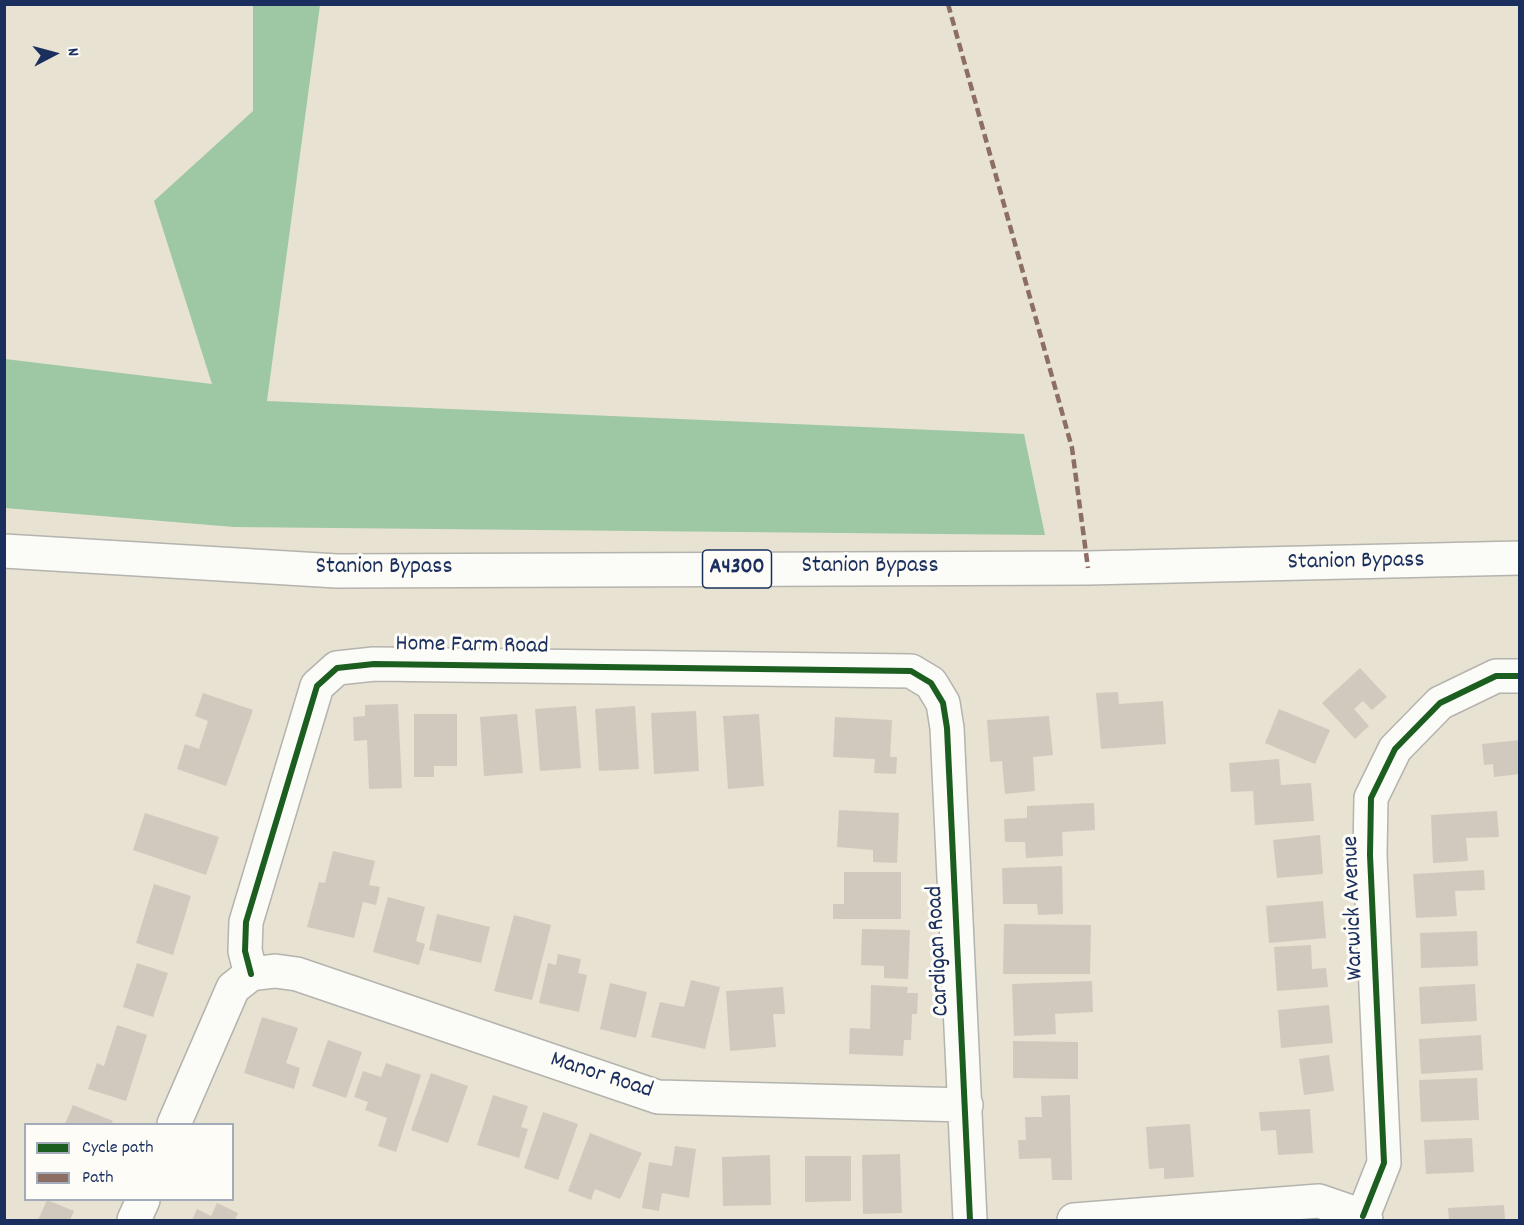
<!DOCTYPE html>
<html>
<head>
<meta charset="utf-8">
<style>
	body { margin:0 }
	#map { position:relative; width:1524px; height:1225px; overflow:hidden; background:#e7e2d2; font-family:Dekko,sans-serif }
	canvas { display:block }
	.frame { position:absolute; inset:0; border:6px solid #1b2f5e; pointer-events:none }
	.legend { position:absolute; left:24px; top:1123px; width:210px; height:78px; box-sizing:border-box; background:#fdfcf7; border:2px solid #a3aaba; margin:0; padding:8px 10px; list-style:none; font-size:18px; color:#1b2f5e }
	.legend li { display:flex; align-items:center; gap:12px; height:30px }
	.legend b { width:30px; border:2px solid #a3aaba }
	.north { position:absolute; left:24px; top:24px; width:60px; height:60px; -webkit-text-stroke:4px #fdfcf7; paint-order:stroke; rotate:84deg; font-size:16px; font-weight:700; line-height:24px; text-align:center; color:#1b2f5e }
	.north::after { content:''; display:block; margin:auto; width:21px; height:27px; background:#1b2f5e; clip-path:polygon(50% 0,100% 100%,50% 72%,0 100%) }
</style>
</head>
<body>
<div id="map">
<canvas width="1524" height="1225"></canvas>
<div class="frame"></div>
<ul class="legend">
<li><b style="height:8px;background:#1b5e20"></b>Cycle path</li>
<li><b style="height:8px;background:#8d6e63"></b>Path</li>
</ul>
<div class="north">N</div>
</div>
<script>
const ctx = document.querySelector('canvas').getContext('2d');
ctx.lineJoin = 'round';
function fillPath(path, color) { ctx.fillStyle = color; ctx.fill(path, 'evenodd'); }
const toPath = rows => new Path2D(rows.map(r => 'M' + r).join(''));
function trace(path, color, width, dash) { ctx.strokeStyle = color; ctx.lineWidth = width; ctx.lineCap = dash ? 'butt' : 'round'; ctx.setLineDash(dash || []); ctx.stroke(path); }
function write(font, color, halo, rows, align = 'center') {
  ctx.font = font + ' Dekko,sans-serif'; ctx.lineWidth = 6; ctx.setLineDash([]); ctx.textBaseline = 'middle'; ctx.strokeStyle = halo; ctx.fillStyle = color; for (const [text, x, y, turn = 0] of rows) {
    ctx.save(); ctx.translate(x, y); ctx.rotate((+turn || 0) * Math.PI / 180); ctx.textAlign = isNaN(turn) ? turn : align; if (halo) ctx.strokeText(text, 0, 0); ctx.fillText(text, 0, 0); ctx.restore();
  }
}
const forest = toPath([
	[253,5,320,5,267,401,1024,434,1045,535,234,527,5,508,5,359,212,384,154,201,253,111]
]);
const building = toPath([
	[1360,668,1387,697,1372,710,1363,701,1354,709,1369,726,1355,739,1322,703],
	[1118,692,1119,704,1163,701,1166,744,1101,749,1096,693],
	[203,693,253,710,226,786,177,769,185,744,199,749,208,721,195,716],
	[398,704,402,788,369,789,367,740,354,741,353,717,365,716,365,705],
	[576,706,581,768,540,771,535,709],
	[635,706,639,769,599,771,595,709],
	[1279,709,1330,730,1315,764,1265,743],
	[696,711,699,771,654,774,651,713],
	[414,714,457,714,457,766,434,766,434,777,414,777],
	[517,714,523,773,484,776,480,717],
	[759,714,764,786,728,789,723,716],
	[1049,716,1053,755,1033,757,1035,791,1005,794,1002,761,990,762,987,720],
	[835,717,892,720,890,757,897,757,896,774,874,773,875,759,833,757],
	[1520,740,1520,774,1494,777,1493,764,1484,765,1482,744],
	[1279,759,1281,785,1311,783,1314,821,1255,825,1253,791,1231,792,1229,763],
	[1094,803,1095,830,1062,832,1063,856,1026,858,1025,842,1005,842,1004,819,1027,818,1027,806],
	[839,810,899,813,897,863,873,862,873,850,837,847],
	[1497,811,1499,837,1466,838,1468,861,1433,863,1431,815],
	[145,813,219,837,206,875,133,850],
	[1320,835,1323,874,1277,878,1273,840],
	[333,851,375,861,369,885,380,887,376,905,363,902,354,938,307,927,319,882,325,883],
	[1062,866,1063,914,1038,915,1037,904,1003,904,1002,868],
	[1484,870,1485,890,1455,891,1457,916,1416,918,1413,874],
	[844,872,901,872,901,919,833,919,833,904,844,904],
	[154,884,191,896,173,955,136,943],
	[388,897,425,907,416,941,425,944,419,965,373,952],
	[1323,901,1326,938,1269,943,1266,906],
	[437,914,490,927,481,963,429,950],
	[514,915,551,925,532,1000,494,991],
	[1004,924,1091,925,1090,974,1003,974],
	[862,929,910,930,908,979,884,978,884,966,861,965],
	[1477,931,1478,966,1421,968,1420,933],
	[1311,945,1312,969,1326,968,1328,987,1277,991,1274,947],
	[558,954,581,959,578,973,587,975,579,1012,539,1003,548,963,556,965],
	[137,963,168,973,153,1017,123,1007],
	[691,980,720,987,705,1049,651,1037,660,1002,684,1007],
	[1092,981,1093,1012,1055,1014,1056,1034,1014,1036,1012,984],
	[610,983,647,992,636,1038,600,1029],
	[1475,984,1477,1021,1421,1024,1419,987],
	[871,985,908,987,907,993,918,993,917,1014,912,1014,911,1040,904,1040,903,1056,849,1054,850,1028,870,1029],
	[783,987,785,1014,773,1014,776,1047,730,1051,726,991],
	[1329,1005,1333,1043,1281,1048,1278,1010],
	[262,1017,298,1028,286,1063,300,1068,294,1089,244,1073],
	[117,1025,147,1035,126,1101,88,1089,97,1063,104,1066],
	[1481,1035,1483,1070,1421,1074,1419,1039],
	[328,1040,362,1052,346,1098,312,1086],
	[1013,1041,1078,1042,1078,1079,1013,1078],
	[1329,1055,1334,1091,1304,1095,1299,1059],
	[386,1063,421,1075,396,1152,378,1146,387,1118,365,1110,368,1102,354,1097,363,1071,381,1077],
	[431,1073,468,1086,448,1143,411,1130],
	[1477,1078,1479,1120,1421,1122,1419,1080],
	[493,1095,528,1106,521,1127,528,1129,519,1158,477,1145],
	[1070,1095,1072,1180,1052,1180,1051,1158,1019,1159,1018,1140,1026,1140,1025,1117,1042,1117,1041,1096],
	[73,1105,113,1121,111,1124,65,1124],
	[1310,1109,1313,1153,1278,1155,1276,1130,1261,1131,1259,1112],
	[543,1112,578,1124,558,1180,524,1168],
	[1190,1124,1194,1177,1164,1179,1164,1168,1149,1169,1146,1127],
	[590,1133,642,1153,620,1199,595,1189,591,1200,568,1191],
	[1472,1138,1474,1172,1426,1174,1424,1140],
	[675,1146,696,1149,689,1198,662,1193,659,1211,642,1208,649,1162,672,1166],
	[900,1154,902,1213,863,1214,862,1155],
	[770,1155,771,1205,723,1206,722,1157],
	[805,1156,851,1156,851,1201,805,1202],
	[47,1200,74,1211,70,1220,38,1220],
	[217,1203,238,1213,235,1220,192,1220,197,1209,211,1216],
	[1504,1205,1505,1220,1449,1220,1448,1208]
]);
const street = toPath([
	[251,974,245,951,246,922,317,686,337,668,374,664,911,671,931,683,943,703,947,728,970,1220],
	[174,1124,233,988,251,974,275,971,297,974,658,1097,966,1105],
	[1363,1216,1384,1163,1370,855,1371,798,1395,749,1440,703,1496,676,1520,676],
	[134,1220,143,1200],
	[1074,1220,1319,1201,1363,1216,1366,1220]
]);
const primary = toPath([
	[4,551,337,571,1088,568,1520,558]
]);
const quiet = toPath([
	[948,4,1072,448,1088,568]
]);
const cycleway = toPath([
	[251,974,245,951,246,922,317,686,337,668,374,664,911,671,931,683,943,703,947,728,970,1220],
	[1363,1216,1384,1163,1370,855,1371,798,1395,749,1440,703,1496,676,1520,676]
]);
const shields = [
	[737,569,69]
];
const shieldNames = [
	["A4300",737,569]
];
const streetNames = [
	["Stanion Bypass",1356,563,-1],
	["Stanion Bypass",870,568],
	["Stanion Bypass",384,569],
	["Home Farm Road",472,647,1],
	["Warwick Avenue",1355,908,-92],
	["Cardigan Road",940,951,-93],
	["Manor Road",601,1077,18]
];
fillPath(forest, '#9ec7a3');
fillPath(building, '#d2c9be');
trace(street, '#b4b3ad', 36);
trace(primary, '#b4b3ad', 36);
trace(street, '#fbfbf8', 33);
trace(primary, '#fbfbf8', 33);
trace(quiet, '#8d6e63', 4.5, [9, 4.5]);
trace(cycleway, '#1b5e20', 6);
for (const [x, y, w] of shields) { const box = new Path2D(); box.roundRect(x - w / 2, y - 19, w, 38, 4.5); ctx.fillStyle = '#fdfcf7'; ctx.fill(box); trace(box, '#1b2f5e', 1.5); }
write('bold 22px', '#1b2f5e', null, shieldNames);
write('24px', '#1b2f5e', '#fdfcf7', streetNames);
</script>
</body>
</html>
